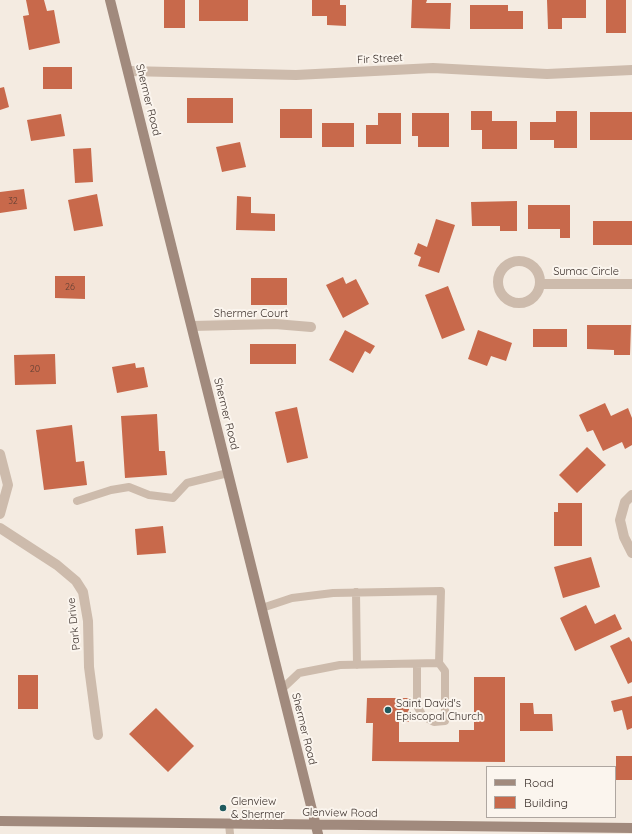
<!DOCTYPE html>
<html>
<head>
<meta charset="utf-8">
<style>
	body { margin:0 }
	#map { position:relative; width:632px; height:834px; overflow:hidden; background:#f4ebe1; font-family:Quicksand,sans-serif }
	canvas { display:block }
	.legend { position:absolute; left:486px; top:766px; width:130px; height:52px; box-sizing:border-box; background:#fbf5ee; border:1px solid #aea6a0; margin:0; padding:5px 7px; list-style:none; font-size:12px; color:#3b302b }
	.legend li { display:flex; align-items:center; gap:8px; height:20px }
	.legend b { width:20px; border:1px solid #aea6a0 }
</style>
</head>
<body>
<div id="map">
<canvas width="632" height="834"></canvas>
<ul class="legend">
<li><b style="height:5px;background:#a18a7d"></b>Road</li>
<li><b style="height:11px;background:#c8694b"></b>Building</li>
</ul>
</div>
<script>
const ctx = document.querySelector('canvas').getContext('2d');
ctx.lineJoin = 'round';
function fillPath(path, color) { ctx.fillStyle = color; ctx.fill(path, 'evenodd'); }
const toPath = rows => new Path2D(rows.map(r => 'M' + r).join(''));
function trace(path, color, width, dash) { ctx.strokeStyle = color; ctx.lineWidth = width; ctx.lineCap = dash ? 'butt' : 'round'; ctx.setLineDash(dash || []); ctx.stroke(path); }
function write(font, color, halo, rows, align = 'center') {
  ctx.font = font + ' Quicksand,sans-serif'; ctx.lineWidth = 4; ctx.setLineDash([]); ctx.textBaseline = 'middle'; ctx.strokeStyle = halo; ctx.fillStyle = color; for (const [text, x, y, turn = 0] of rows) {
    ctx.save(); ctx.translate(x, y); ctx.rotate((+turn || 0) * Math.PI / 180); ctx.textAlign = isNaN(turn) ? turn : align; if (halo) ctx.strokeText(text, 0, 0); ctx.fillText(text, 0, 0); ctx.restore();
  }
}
const building = toPath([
	[26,0,44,0,47,11,54,10,60,43,29,50,23,16,29,15],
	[164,0,185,0,185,28,164,28],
	[199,0,248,0,248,21,199,21],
	[312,0,340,0,340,5,346,5,346,26,327,25,327,16,312,16],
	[412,0,427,0,426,3,451,3,450,29,411,28],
	[547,0,586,0,586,18,562,18,562,29,548,29],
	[606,0,626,0,626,33,606,33],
	[470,5,508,5,508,11,523,11,523,29,470,29],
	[43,67,72,67,72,89,43,89],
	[4,87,9,107,0,110,0,88],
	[187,98,233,98,233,123,187,123],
	[280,109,312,109,312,138,280,138],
	[471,111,492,111,492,121,517,121,517,149,482,149,482,130,471,130],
	[556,111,577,111,577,148,554,148,554,140,530,140,530,122,556,122],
	[590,112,632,112,632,140,590,140],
	[378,113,401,113,401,144,366,144,366,125,378,125],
	[412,113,449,113,449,147,418,147,418,136,412,136],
	[61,114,65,136,31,141,27,120],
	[322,123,354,123,354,147,322,147],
	[240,142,246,167,222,172,216,147],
	[91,148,93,182,75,183,73,149],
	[24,189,27,209,0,213,0,192],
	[97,194,103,226,74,231,68,200],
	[237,196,251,197,251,213,275,214,275,231,236,230],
	[517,201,517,231,500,231,500,226,472,226,471,202],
	[528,205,570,205,570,238,560,238,560,229,528,229],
	[436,219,455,225,439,273,418,266,421,257,414,254,418,243,427,247],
	[593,221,632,221,632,245,593,245],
	[55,276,85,276,85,299,55,298],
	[343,277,346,284,356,279,369,304,343,318,326,285],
	[251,278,287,278,287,305,251,305],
	[448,286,465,330,442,339,425,295],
	[587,325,631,325,630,355,614,355,614,350,587,349],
	[533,329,567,329,567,347,533,347],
	[345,330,375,346,370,354,365,351,353,373,329,360],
	[478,330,512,343,506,361,491,356,487,366,468,359],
	[250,344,296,344,296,364,250,364],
	[55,354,56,384,15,385,14,355],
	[135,363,136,368,144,367,148,387,117,393,112,367],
	[605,403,611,416,628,408,632,418,632,445,625,449,622,442,603,451,593,430,587,432,579,415],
	[297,407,308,458,287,463,275,412],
	[157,414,159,451,165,451,167,475,125,478,121,416],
	[72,425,76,462,84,461,87,485,44,490,36,430],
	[587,447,606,465,577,493,559,475],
	[558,503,582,503,582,546,554,546,554,512,558,512],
	[163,526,166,553,137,555,135,529],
	[591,557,600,587,563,598,554,567],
	[586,605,595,624,615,614,622,629,575,651,560,618],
	[629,637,632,642,632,682,628,684,610,646],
	[18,675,38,675,38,709,18,709],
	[474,677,505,677,505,762,372,761,373,723,366,723,367,698,409,698,409,722,399,722,399,742,459,742,459,730,474,730],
	[632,696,632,728,627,730,622,710,614,712,611,701],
	[520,703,533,703,534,714,552,714,553,731,520,731],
	[156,708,194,746,168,772,129,734],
	[616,756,632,756,632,780,616,780]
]);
const service = toPath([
	[77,501,111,490,129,487,149,495,173,498,187,483,228,473],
	[356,592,357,665],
	[262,608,292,598,333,593,441,591,439,663,340,665,299,673,282,689],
	[417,664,417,706,423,716,434,722,445,721,445,671,439,663],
	[229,824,230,834]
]);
const minor = toPath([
	[128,71,296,75,433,68,547,74,632,70],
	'498 282a21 21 0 1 1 42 0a21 21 0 1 1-42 0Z',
	[541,284,632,284],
	[192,326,275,324,311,327],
	[0,454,8,485,0,514],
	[632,495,625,502,620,520,624,537,632,553],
	[0,528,57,565,76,581,83,592,88,621,89,667,98,735]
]);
const secondary = toPath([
	[110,0,318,834],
	[0,821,632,828]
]);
const markers = [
	[388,710,4,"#1f5a5e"],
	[223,808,4,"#1f5a5e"]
];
const numberNames = [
	["32",13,201],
	["26",70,287],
	["20",35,369]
];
const streetNames = [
	["Fir Street",380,59,-3],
	["Shermer Road",148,100,76],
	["Sumac Circle",586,272],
	["Shermer Court",251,314],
	["Shermer Road",226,414,76],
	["Park Drive",74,624,-96],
	["Shermer Road",304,729,76],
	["Glenview Road",340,813,1]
];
const poiNames = [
	["Saint David's",396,704],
	["Episcopal Church",396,717],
	["Glenview",231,802],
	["& Shermer",231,815]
];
fillPath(building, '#c8694b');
trace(service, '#cdbbac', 8);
trace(minor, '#cdbbac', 10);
trace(secondary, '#a18a7d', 10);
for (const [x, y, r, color] of markers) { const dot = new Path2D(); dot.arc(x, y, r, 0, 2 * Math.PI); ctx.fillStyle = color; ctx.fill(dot); trace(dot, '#fbf5ee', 1.5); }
write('9px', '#5e3e33', null, numberNames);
write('11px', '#3b302b', '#fbf5ee', streetNames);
write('11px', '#3b302b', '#fbf5ee', poiNames, 'left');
</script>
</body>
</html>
